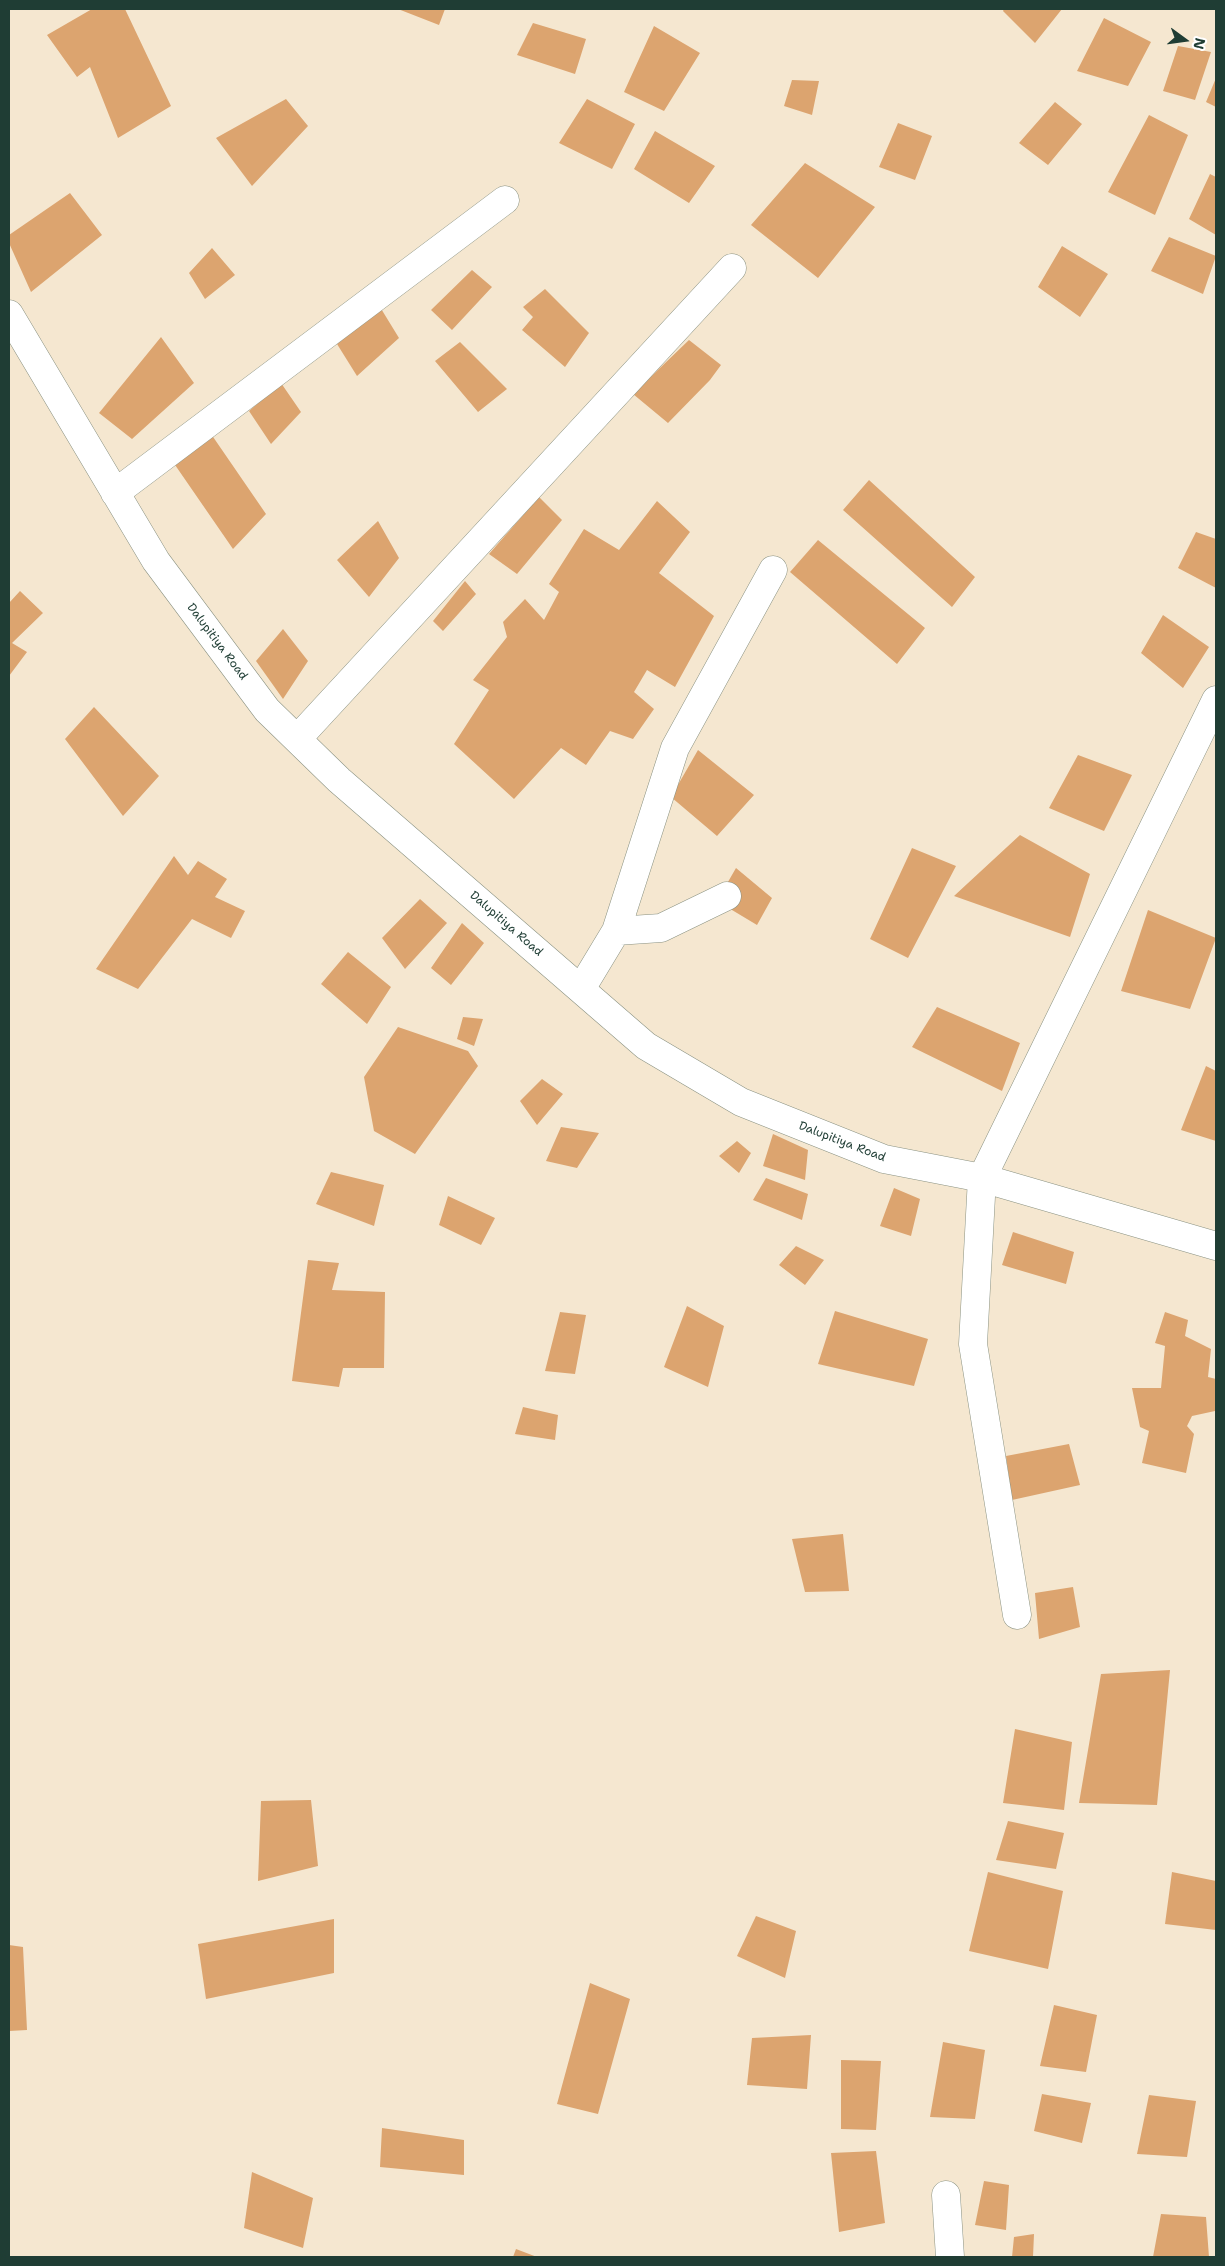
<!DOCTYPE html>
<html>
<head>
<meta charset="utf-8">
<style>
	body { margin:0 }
	#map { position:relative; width:1225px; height:2266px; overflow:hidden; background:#f5e7d0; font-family:"Shantell Sans",sans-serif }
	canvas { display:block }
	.frame { position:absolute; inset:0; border:10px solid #1f3d34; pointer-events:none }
	.north { position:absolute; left:1160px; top:15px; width:50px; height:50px; -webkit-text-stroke:4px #fff; paint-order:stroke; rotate:104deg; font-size:14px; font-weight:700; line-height:20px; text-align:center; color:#1f3d34 }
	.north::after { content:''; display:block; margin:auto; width:18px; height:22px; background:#1f3d34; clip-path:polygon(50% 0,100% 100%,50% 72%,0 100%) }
</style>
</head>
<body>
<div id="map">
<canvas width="1225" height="2266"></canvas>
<div class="frame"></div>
<div class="north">N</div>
</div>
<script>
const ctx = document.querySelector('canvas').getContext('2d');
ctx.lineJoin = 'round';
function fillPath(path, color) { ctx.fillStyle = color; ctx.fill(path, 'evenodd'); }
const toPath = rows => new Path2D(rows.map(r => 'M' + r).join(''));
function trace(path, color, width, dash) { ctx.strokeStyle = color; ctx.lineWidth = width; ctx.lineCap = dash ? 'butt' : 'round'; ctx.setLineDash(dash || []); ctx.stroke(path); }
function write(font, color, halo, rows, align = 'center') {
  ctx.font = font + ' "Shantell Sans",sans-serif'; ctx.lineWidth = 4; ctx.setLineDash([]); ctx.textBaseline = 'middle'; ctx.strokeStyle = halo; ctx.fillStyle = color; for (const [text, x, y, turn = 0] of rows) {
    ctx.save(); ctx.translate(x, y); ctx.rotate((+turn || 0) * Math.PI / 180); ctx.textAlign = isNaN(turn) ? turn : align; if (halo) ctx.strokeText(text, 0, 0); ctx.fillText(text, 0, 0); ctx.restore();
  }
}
const building = toPath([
	[92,9,125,9,171,106,118,138,90,67,77,77,47,35],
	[398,9,445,9,439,25],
	[1004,9,1062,9,1035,43,1003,11],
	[1104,18,1151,42,1128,86,1077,71],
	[533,23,586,39,575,74,517,55],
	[654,26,700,53,664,111,624,92],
	[1178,46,1211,52,1195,100,1163,91],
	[1216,78,1216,107,1206,102],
	[792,80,819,81,812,115,784,106],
	[286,99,308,126,252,186,216,138],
	[587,99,635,124,612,169,559,143],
	[1055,102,1082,124,1048,165,1019,143],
	[1149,115,1188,135,1155,215,1108,192],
	[898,123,932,136,915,180,879,167],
	[655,131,715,166,689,203,634,169],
	[805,163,875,207,818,278,751,225],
	[1210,174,1216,177,1216,235,1189,219],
	[70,193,102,235,31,292,9,243,9,235],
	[1169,237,1216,256,1203,294,1151,271],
	[1062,246,1108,274,1080,317,1038,287],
	[212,248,235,275,205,299,189,273],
	[472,270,492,287,452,330,431,310],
	[545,289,589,333,565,367,522,330,533,317,523,307],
	[380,307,399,338,357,376,337,344],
	[161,337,194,383,132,439,99,413],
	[689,340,721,365,710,380,668,423,633,394],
	[460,342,507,389,478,412,435,361],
	[281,383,301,412,271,444,249,411],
	[209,431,266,514,233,549,173,462],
	[869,480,975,577,952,607,843,510],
	[539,497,562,520,517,574,489,554],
	[657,501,690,532,659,573,714,616,675,687,647,670,634,692,654,709,633,739,610,731,586,765,561,748,514,799,454,744,489,690,473,680,507,637,503,622,525,599,544,620,559,592,549,584,584,529,619,550],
	[378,521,399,558,369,597,337,560],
	[1196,532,1216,539,1216,588,1178,568],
	[818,540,925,628,897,664,790,572],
	[465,581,476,594,443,631,433,621],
	[20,591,43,613,12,643,27,652,9,676,9,603],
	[1163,615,1209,647,1183,688,1141,653],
	[283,629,308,661,283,699,256,661],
	[94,707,159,776,123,816,65,739],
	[698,750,754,795,717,836,671,797],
	[1078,755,1132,775,1104,831,1049,808],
	[1020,835,1090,874,1070,937,954,896],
	[912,848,956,866,908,958,870,939],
	[174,856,188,875,198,861,227,879,215,897,245,911,231,938,192,919,138,989,96,969],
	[736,868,772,898,757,925,717,901],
	[420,899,447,923,405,969,382,938],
	[1148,910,1216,938,1190,1009,1121,991],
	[462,923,484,943,451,985,431,968],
	[348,952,391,987,367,1024,321,984],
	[937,1007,1020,1043,1002,1091,912,1047],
	[463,1017,483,1019,474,1046,457,1039],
	[398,1027,468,1051,478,1066,415,1154,374,1131,364,1077],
	[1206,1066,1216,1071,1216,1141,1181,1130],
	[542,1079,563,1094,537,1125,520,1101],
	[561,1127,599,1133,577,1168,546,1161],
	[773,1134,808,1150,805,1180,763,1166],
	[737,1141,751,1153,739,1173,719,1156],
	[331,1172,384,1185,374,1226,316,1204],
	[766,1178,808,1194,802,1220,753,1200],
	[894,1188,920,1199,911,1236,880,1226],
	[448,1196,495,1218,481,1245,439,1225],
	[1013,1232,1074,1252,1066,1284,1002,1265],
	[796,1246,824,1260,805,1285,779,1265],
	[308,1260,339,1263,332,1290,385,1292,384,1368,343,1368,339,1387,292,1381],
	[687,1306,724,1326,708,1387,664,1367],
	[835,1311,928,1339,914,1386,818,1364],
	[560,1312,586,1315,575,1374,545,1371],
	[1165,1312,1188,1320,1185,1336,1211,1349,1208,1377,1216,1379,1215,1411,1192,1416,1187,1426,1194,1434,1186,1473,1142,1463,1149,1431,1140,1427,1132,1388,1161,1388,1165,1346,1155,1343],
	[523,1407,558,1415,555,1440,515,1434],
	[1069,1444,1080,1485,1012,1500,1006,1456],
	[843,1534,849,1591,805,1592,792,1539],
	[1073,1587,1080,1627,1039,1639,1035,1593],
	[1170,1670,1157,1805,1079,1803,1101,1674],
	[1015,1729,1072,1742,1064,1810,1003,1803],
	[311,1800,318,1866,258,1881,261,1801],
	[1008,1821,1064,1833,1056,1869,996,1860],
	[988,1872,1063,1891,1048,1969,969,1951],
	[1172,1872,1216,1881,1216,1930,1165,1924],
	[756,1916,796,1931,785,1978,737,1956],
	[334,1919,334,1973,206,1999,198,1944],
	[9,1945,23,1947,27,2030,9,2031],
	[590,1983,630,1999,598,2114,557,2104],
	[1054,2005,1097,2015,1086,2072,1040,2066],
	[811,2035,807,2089,747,2085,752,2038],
	[943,2042,985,2050,975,2119,930,2117],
	[841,2060,881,2061,876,2130,841,2129],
	[1042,2094,1091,2103,1082,2143,1034,2131],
	[1149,2095,1196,2101,1187,2157,1137,2154],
	[382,2128,464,2140,464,2175,380,2167],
	[876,2151,885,2223,839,2232,831,2153],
	[252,2172,313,2198,303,2248,244,2228],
	[984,2181,1009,2185,1006,2230,975,2225],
	[1161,2214,1206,2217,1209,2257,1153,2257],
	[1034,2234,1033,2257,1012,2257,1014,2237],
	[516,2249,537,2257,513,2257]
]);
const minor = toPath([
	[9,314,156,561,267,710,339,780,646,1046,741,1102,884,1159,982,1178,1216,1246],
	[115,493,505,200],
	[297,739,732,268],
	[616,931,661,928,727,896],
	[581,989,616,931,675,748,773,570],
	[1017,1615,973,1344,982,1178,1216,700],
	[946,2195,950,2257]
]);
const streetNames = [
	["Dalupitiya Road",217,642,53],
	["Dalupitiya Road",506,924,41],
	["Dalupitiya Road",842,1142,21]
];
fillPath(building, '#dca46f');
trace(minor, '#8a9282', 29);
trace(minor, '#fff', 28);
write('12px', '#1f3d34', '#fff', streetNames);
</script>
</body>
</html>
